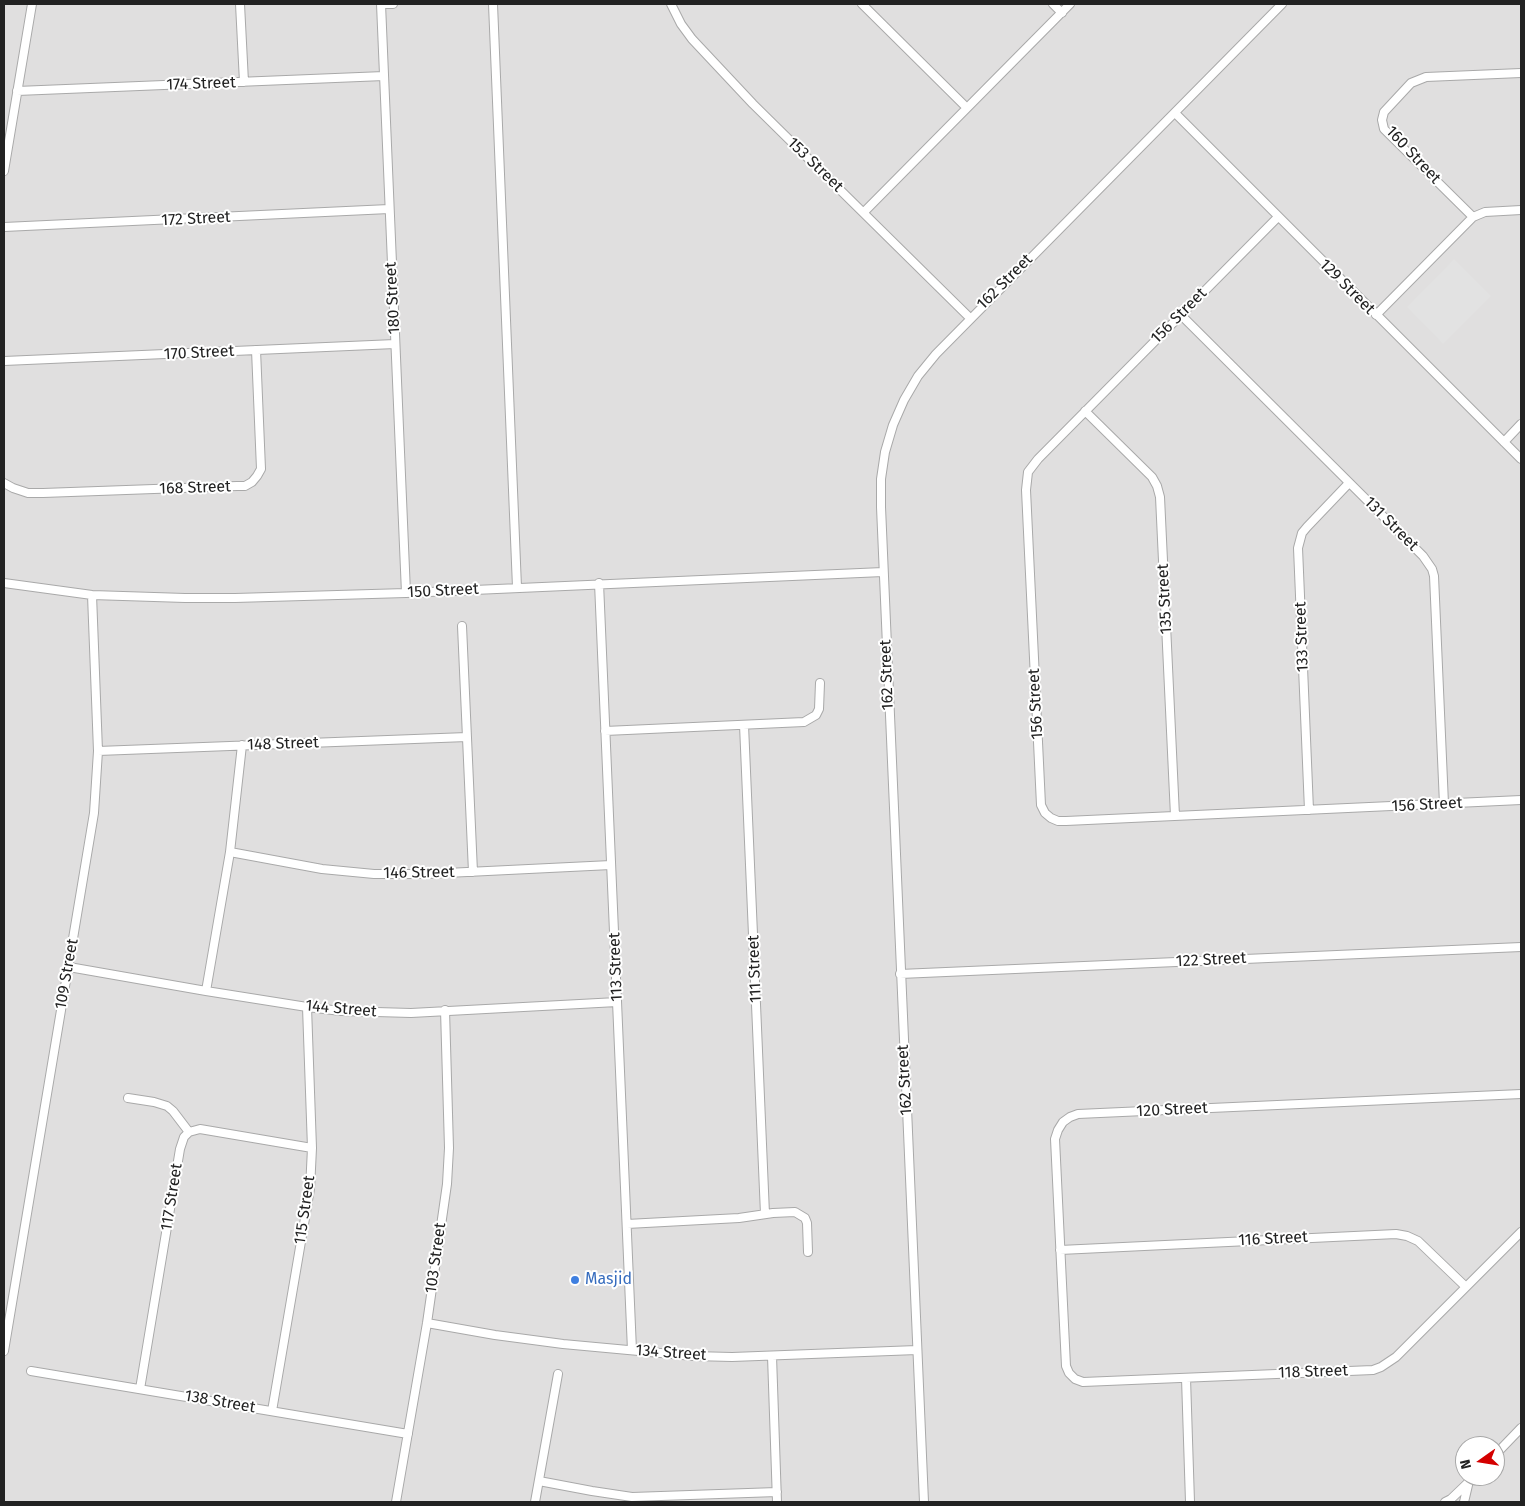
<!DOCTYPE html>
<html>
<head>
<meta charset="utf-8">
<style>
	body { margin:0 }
	#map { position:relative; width:1525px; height:1506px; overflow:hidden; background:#f2efe9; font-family:"Fira Sans",sans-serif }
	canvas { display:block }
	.frame { position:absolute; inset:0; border:5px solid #222; pointer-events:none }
	.north { position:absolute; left:1455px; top:1436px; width:50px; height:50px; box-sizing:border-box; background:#fff; border:1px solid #a7a7a7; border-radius:50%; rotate:257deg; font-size:14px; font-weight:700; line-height:20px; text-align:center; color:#222 }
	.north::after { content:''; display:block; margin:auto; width:18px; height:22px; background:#d40000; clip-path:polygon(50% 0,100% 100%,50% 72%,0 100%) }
</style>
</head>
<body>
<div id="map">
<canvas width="1525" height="1506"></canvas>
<div class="frame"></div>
<div class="north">N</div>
</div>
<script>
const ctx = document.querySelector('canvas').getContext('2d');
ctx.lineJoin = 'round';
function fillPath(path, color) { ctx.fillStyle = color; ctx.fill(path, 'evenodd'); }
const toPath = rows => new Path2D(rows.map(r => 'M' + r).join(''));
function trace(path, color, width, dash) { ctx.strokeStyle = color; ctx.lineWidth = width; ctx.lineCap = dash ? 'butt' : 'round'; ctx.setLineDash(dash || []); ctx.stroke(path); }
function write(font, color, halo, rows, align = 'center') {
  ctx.font = font + ' "Fira Sans",sans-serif'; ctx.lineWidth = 4; ctx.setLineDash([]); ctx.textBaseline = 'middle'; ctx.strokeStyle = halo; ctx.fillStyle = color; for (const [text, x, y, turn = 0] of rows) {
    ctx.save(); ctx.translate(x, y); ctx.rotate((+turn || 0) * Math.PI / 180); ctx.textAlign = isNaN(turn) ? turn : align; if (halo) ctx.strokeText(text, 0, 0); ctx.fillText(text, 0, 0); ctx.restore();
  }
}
const residential = toPath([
	[4,4,1521,4,1521,1502,4,1502],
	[1465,1446,1495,1446,1495,1476,1465,1476]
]);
const parking = toPath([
	[1454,259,1491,296,1443,344,1407,307]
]);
const minor = toPath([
	[240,4,244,82],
	[381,4,406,593],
	[381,4,393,4],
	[493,4,517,587],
	[671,4,681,24,692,39,753,104,970,318],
	[862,4,967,108],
	[1053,4,1062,13],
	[17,91,384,76],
	[1175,113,1521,459],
	[4,171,32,4],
	[864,212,1070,4],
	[1278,217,1038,459,1028,472,1026,490,1041,805,1045,813,1051,818,1058,821,1066,821,1521,800],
	[1473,217,1384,129,1382,120,1384,112,1411,83,1426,77,1521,73],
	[4,227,389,209],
	[1181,315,1423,556,1432,569,1434,576,1444,804],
	[1376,315,1473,217,1485,212,1521,210],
	[4,361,395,344],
	[1085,411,1152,477,1157,486,1160,497,1175,816],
	[1504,442,1521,424],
	[4,483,13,488,28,493,43,493,237,486,245,486,252,482,257,476,261,469,256,350],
	[4,583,92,595,185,598,235,598,406,593,883,572],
	[599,583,632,1350],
	[462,626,473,872],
	[744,725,765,1214],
	[605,731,804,722,816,715,819,709,820,683],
	[98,751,467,737],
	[1309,810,1298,548,1302,533,1307,527,1349,483],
	[230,852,322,869,374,874,426,874,611,865],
	[69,967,206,991,307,1007,341,1011,411,1013,617,1002],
	[900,974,1521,947],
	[206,991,230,852,242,745],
	[1521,1094,1078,1114,1070,1117,1063,1122,1058,1130,1055,1139,1066,1366,1069,1373,1075,1379,1083,1382,1373,1370,1381,1367,1396,1357,1521,1232],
	[128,1098,154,1102,167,1106,173,1111,189,1132],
	[627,1224,739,1218,773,1213,795,1212,805,1218,807,1223,808,1252],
	[1060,1250,1396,1234,1407,1236,1418,1241,1466,1287],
	[427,1323,495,1335,563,1344,693,1356,732,1357,917,1350],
	[4,1351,94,813,98,751,92,595],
	[772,1356,777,1502],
	[31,1371,408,1434],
	[1186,1378,1190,1502],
	[140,1389,180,1149,184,1137,189,1132,200,1129,312,1148],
	[272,1411,310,1189,312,1148,307,1007],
	[1495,1455,1521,1428],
	[539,1481,592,1491,632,1497,777,1492],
	[396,1502,427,1323,447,1184,449,1148,445,1010],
	[535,1502,558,1374],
	[924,1502,881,507,881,479,885,452,893,425,904,400,918,376,936,354,1282,4],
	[1445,1502,1451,1499,1475,1476],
	[1464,1502,1468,1485]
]);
const markers = [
	[575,1280,5,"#3f7fe0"]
];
const streetNames = [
	["174 Street",201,84,-2],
	["160 Street",1413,155,47],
	["153 Street",815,165,44],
	["172 Street",196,219,-3],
	["162 Street",1005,282,-45],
	["129 Street",1347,287,45],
	["180 Street",393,298,-93],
	["156 Street",1179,316,-45],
	["170 Street",199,353,-3],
	["168 Street",195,488,-2],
	["131 Street",1391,524,45],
	["150 Street",443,591,-3],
	["135 Street",1165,599,-93],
	["133 Street",1302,637,-92],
	["162 Street",887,675,-92],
	["156 Street",1036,704,-93],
	["148 Street",283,744,-2],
	["156 Street",1427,805,-3],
	["146 Street",419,873,-1],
	["122 Street",1211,960,-3],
	["113 Street",616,967,-92],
	["111 Street",755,969,-92],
	["109 Street",67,974,-80],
	["144 Street",341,1009,5],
	["162 Street",905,1080,-93],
	["120 Street",1172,1110,-3],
	["117 Street",172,1197,-81],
	["115 Street",305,1210,-82],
	["116 Street",1273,1239,-3],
	["103 Street",436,1258,-82],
	["134 Street",671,1353,4],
	["118 Street",1313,1372,-2],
	["138 Street",220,1402,10]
];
const shopNames = [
	["Masjid",585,1280]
];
fillPath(residential, '#e0dfdf');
fillPath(parking, '#e2e2e2');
trace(minor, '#a9a9a9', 10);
trace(minor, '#fff', 8);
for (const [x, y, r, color] of markers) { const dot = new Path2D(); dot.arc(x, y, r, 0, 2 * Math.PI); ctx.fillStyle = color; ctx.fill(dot); trace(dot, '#fff', 2); }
write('16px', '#222', '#fff', streetNames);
write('16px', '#366cbe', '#fff', shopNames, 'left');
</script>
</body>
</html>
